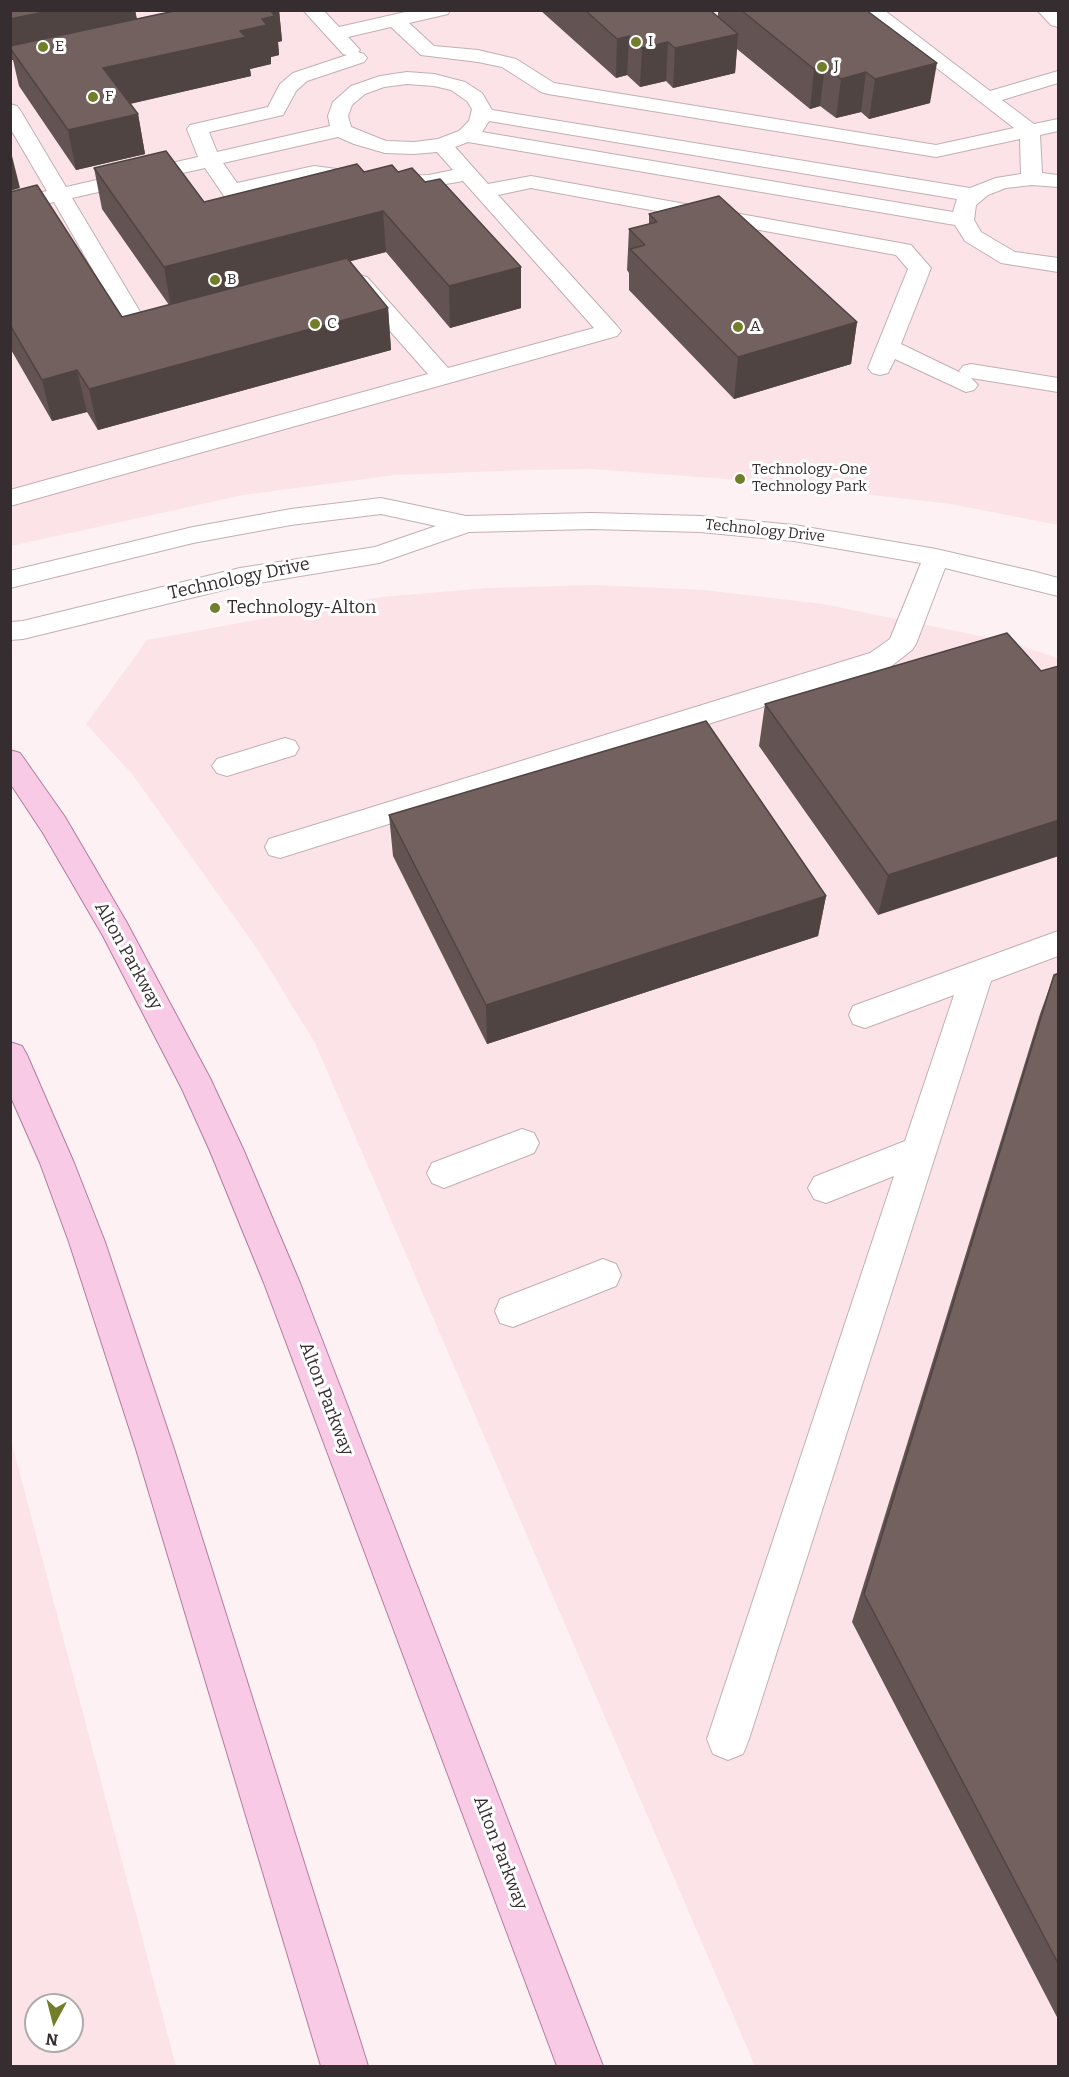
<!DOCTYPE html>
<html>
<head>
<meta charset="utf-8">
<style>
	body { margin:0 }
	#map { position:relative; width:1069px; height:2077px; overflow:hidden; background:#fef1f3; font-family:Bitter,serif }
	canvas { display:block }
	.frame { position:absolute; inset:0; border:12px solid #352d2f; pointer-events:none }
	.north { position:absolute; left:24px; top:1993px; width:60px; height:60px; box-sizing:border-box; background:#fff; border:2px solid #aeabac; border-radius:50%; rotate:187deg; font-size:16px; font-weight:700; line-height:24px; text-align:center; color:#352d2f }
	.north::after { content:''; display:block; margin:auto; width:21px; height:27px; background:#737e2b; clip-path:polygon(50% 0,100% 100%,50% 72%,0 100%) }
</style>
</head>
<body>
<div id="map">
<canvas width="1069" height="2077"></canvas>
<div class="frame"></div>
<div class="north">N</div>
</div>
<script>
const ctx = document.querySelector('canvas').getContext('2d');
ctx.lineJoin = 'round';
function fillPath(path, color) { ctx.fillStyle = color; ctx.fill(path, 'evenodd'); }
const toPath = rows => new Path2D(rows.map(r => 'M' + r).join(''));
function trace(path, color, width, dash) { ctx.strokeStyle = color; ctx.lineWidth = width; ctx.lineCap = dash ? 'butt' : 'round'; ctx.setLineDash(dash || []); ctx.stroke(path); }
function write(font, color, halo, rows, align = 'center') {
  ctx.font = font + ' Bitter,serif'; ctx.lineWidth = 6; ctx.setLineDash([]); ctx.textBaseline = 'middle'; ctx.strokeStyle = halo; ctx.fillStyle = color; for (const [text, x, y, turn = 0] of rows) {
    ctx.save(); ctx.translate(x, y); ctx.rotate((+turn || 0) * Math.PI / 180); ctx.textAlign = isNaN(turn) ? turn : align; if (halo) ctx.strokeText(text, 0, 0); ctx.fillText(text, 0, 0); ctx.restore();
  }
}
const built = toPath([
	[11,11,1058,11,1058,525,951,504,741,480,592,469,528,470,395,475,243,495,11,546],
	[596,585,704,590,823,604,1005,641,1058,658,1058,2066,755,2066,315,1043,258,950,132,774,86,724,147,640,381,597,488,588],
	[10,1440,11,1440,176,2066,11,2066],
	[36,2005,72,2005,72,2041,36,2041]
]);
const minor = toPath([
	[303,10,323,10,339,27,414,10,450,10,448,14,409,23,434,46,478,50,516,59,554,83,936,145,1014,128,862,10,884,10,990,91,1058,71,1058,83,1002,100,1034,124,1058,119,1058,131,1040,135,1042,173,1058,175,1058,187,1032,185,1006,188,988,195,976,205,974,220,981,232,1015,252,1058,258,1058,272,1001,263,965,241,955,225,468,142,455,147,488,184,531,176,911,245,931,268,901,344,961,373,959,371,963,366,971,364,1058,378,1058,392,971,378,978,385,974,390,966,392,895,359,888,373,880,375,872,373,868,368,908,269,896,255,531,188,498,195,617,326,621,331,617,336,10,506,10,490,428,374,351,287,348,282,351,277,359,275,367,277,448,368,594,328,463,181,429,187,389,188,314,178,232,197,224,196,205,168,72,198,148,325,164,321,172,323,176,328,172,333,141,340,133,338,129,333,54,202,10,212,10,199,47,191,10,128,10,104,17,106,20,110,66,187,198,157,187,129,190,125,268,107,280,84,293,73,347,55,343,54,303,10],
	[391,27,421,55,478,62,502,67,541,92,548,94,936,157,1020,139,1021,174,996,178,970,188,492,110,482,93,465,82,434,74,407,72,380,76,351,86,333,102,328,116,330,126,217,152,209,132,283,115,296,91,307,81,364,62,367,58,364,54,358,52,360,50,348,37,391,27],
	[407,84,434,86,451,90,467,101,472,109,469,121,459,131,438,139,414,142,386,141,351,127,348,116,352,105,365,94,384,87,407,84],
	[489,121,957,199,953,212,482,132,489,121],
	[338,137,354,144,385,153,414,154,437,152,453,170,429,175,389,176,314,166,237,183,223,163,338,137],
	[1037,10,1058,10,1058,27,1051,25,1037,10],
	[381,498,466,516,592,513,700,516,794,525,936,549,1036,572,1058,578,1058,596,945,568,916,644,912,650,890,667,280,858,269,855,265,847,269,839,870,653,890,639,921,563,794,541,700,532,592,529,469,532,379,563,240,586,23,639,10,640,10,622,23,621,240,568,375,547,436,526,381,514,291,525,193,543,10,588,10,571,193,527,291,509,381,498],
	[285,738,295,741,299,748,295,755,227,776,217,773,212,766,217,759,285,738],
	[1058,931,1058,956,991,981,749,1739,743,1754,728,1760,713,1754,707,1739,894,1176,826,1203,814,1199,808,1188,814,1177,905,1141,954,995,865,1028,853,1024,849,1015,853,1006,1058,931],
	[522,1129,534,1133,539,1143,534,1153,444,1188,432,1183,427,1173,432,1163,522,1129],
	[603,1259,616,1264,621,1275,616,1286,513,1327,500,1323,495,1311,500,1299,603,1259]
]);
const major = toPath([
	[10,750,20,753,65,817,127,923,210,1078,244,1151,300,1283,603,2066,557,2066,264,1283,210,1151,182,1089,103,936,43,833,10,783,10,750],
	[10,1042,22,1046,27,1055,74,1163,105,1242,174,1449,368,2066,321,2066,136,1449,69,1242,40,1163,10,1095,10,1042]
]);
const wall = toPath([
	[135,10,137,19,179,10,279,10,282,41,278,42,279,55,271,57,271,64,250,69,251,76,130,104,138,114,145,154,76,170,19,86,13,60,10,60,10,20],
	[540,10,710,10,718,17,718,10,866,10,930,103,869,119,861,112,836,118,820,106,810,109,737,49,735,73,673,88,666,81,640,87,627,75,616,78],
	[94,168,204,202,364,172,521,308,450,328,386,252,350,261,388,308,391,350,98,430,87,412,52,421,10,348,10,192,122,317,169,305,102,209],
	[649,214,857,322,851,364,734,399,629,290,629,273,627,270,629,229,649,224],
	[1007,633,878,915,759,746,765,704],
	[389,815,826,896,818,936,487,1044,393,856],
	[1059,973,1059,2021,852,1622,1040,1014,1054,975]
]);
const shadedWall = toPath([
	[54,10,135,10,139,33,10,48,10,19],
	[265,10,279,10,282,41,278,42,279,55,271,57,271,64,250,69,251,76,111,108,103,68,240,31,262,19],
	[738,34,735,73,673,88,675,48],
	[629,36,627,75,616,78,617,39],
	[668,42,666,81,640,87,642,48],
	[10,50,13,60,10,60],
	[937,63,930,103,869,119,875,79],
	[825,66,820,106,810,109,814,69],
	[866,72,861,112,836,118,841,79],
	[138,114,145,154,76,170,68,130],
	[10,148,20,188,10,191],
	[383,211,386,252,171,308,164,267],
	[521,267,521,308,450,328,449,286],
	[388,308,391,350,98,430,89,389],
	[857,322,851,364,734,399,738,357],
	[77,370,87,412,52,421,42,380],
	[1059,820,1059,856,878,915,888,875],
	[826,896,818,936,487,1044,486,1005]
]);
const building = toPath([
	[10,10,54,10,10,19,10,10],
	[179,10,270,10,275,16,262,19,267,25,240,31,246,37,103,68,138,114,68,130,10,48,10,46,179,10],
	[585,10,710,10,738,34,675,48,668,42,642,48,629,36,617,39,585,10],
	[741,10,866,10,937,63,875,79,866,72,841,79,825,66,814,69,741,10],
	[166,151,204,202,357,164,364,172,392,165,398,172,412,168,425,182,440,179,521,267,449,286,383,211,164,267,94,168,166,151],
	[37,185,122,317,347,258,388,308,89,389,77,370,42,380,10,325,10,192,37,185],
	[719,196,857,322,738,357,630,249,645,245,629,229,657,222,649,214,719,196],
	[1007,633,1041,671,1059,666,1059,820,888,875,765,704,1007,633],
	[706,721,826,896,486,1005,389,815,706,721],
	[1059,973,1059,1965,864,1594,1054,975,1059,973]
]);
const markers = [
	[636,42,6,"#737e2b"],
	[43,47,6,"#737e2b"],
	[822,67,6,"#737e2b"],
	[93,97,6,"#737e2b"],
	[215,280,6,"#737e2b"],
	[315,324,6,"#737e2b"],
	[738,327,6,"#737e2b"],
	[740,479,6,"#737e2b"],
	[215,608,6,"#737e2b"]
];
const farPoinames = [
	["I",648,42],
	["E",55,47],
	["J",834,67],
	["F",105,97],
	["B",227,280],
	["C",327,324],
	["A",750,327],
	["Technology-One",752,470],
	["Technology Park",752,487]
];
const farStreetnames = [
	["Technology Drive",765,531,6]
];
const streetNames = [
	["Technology Drive",239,579,-12],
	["Alton Parkway",128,956,61],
	["Alton Parkway",326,1399,69],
	["Alton Parkway",500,1853,69]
];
const poiNames = [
	["Technology-Alton",227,608]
];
fillPath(built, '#fbe3e8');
trace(minor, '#c3afb3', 2);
trace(major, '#b17c9c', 2);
fillPath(minor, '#fff');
fillPath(major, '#f8cae6');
fillPath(wall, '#635352');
fillPath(shadedWall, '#504442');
fillPath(building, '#73615f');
trace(building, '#504442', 1.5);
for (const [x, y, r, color] of markers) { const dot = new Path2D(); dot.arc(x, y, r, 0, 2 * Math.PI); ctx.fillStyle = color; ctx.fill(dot); trace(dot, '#fff', 2); }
write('15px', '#352d2f', '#fff', farPoinames, 'left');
write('15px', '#352d2f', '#fff', farStreetnames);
write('18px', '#352d2f', '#fff', streetNames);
write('18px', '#352d2f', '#fff', poiNames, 'left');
</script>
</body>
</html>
